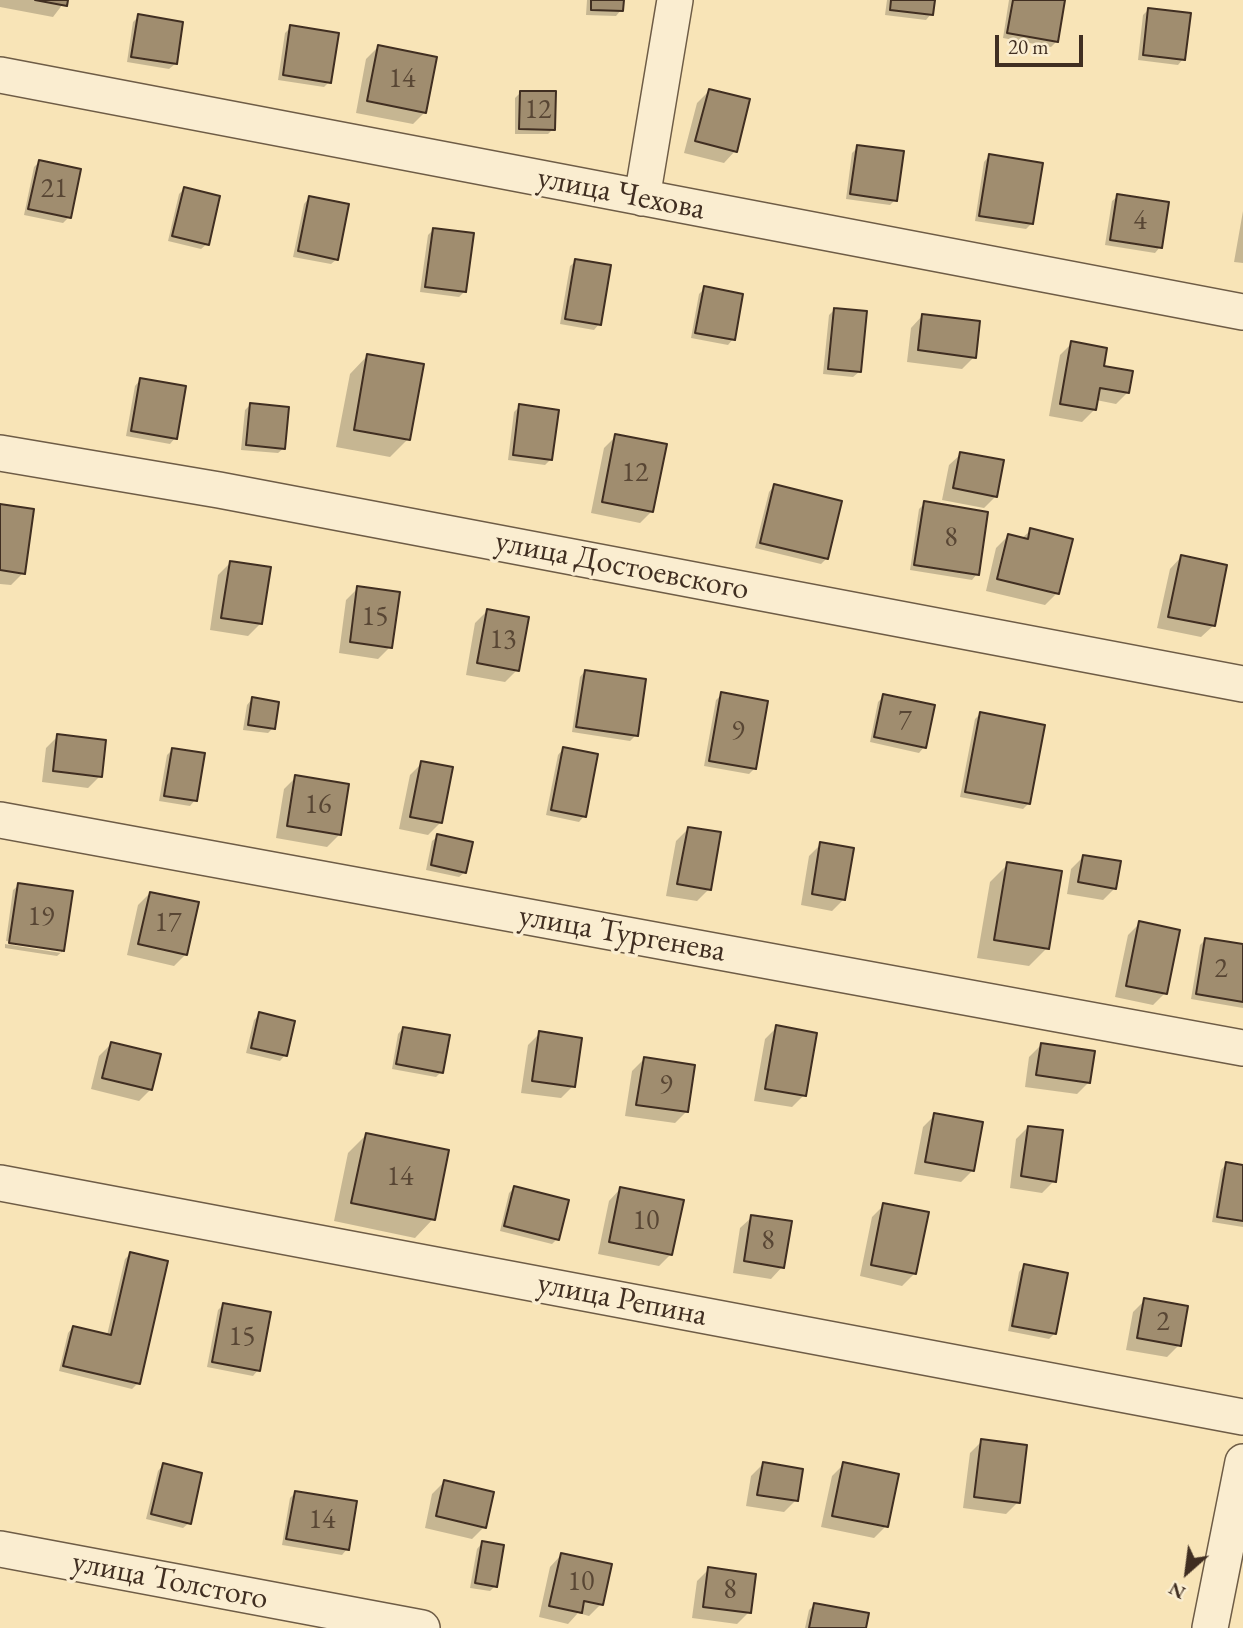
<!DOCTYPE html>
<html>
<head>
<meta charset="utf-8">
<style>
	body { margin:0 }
	#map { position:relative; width:1243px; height:1628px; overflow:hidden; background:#f8e4b7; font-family:"EB Garamond",serif }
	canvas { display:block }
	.north { position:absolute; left:1152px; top:1537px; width:70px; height:70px; -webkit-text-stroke:5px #faedd0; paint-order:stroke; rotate:208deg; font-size:19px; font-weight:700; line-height:28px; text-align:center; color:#402e21 }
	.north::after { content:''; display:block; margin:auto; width:24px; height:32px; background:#402e21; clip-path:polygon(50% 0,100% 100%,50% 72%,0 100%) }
	.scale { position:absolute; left:995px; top:35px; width:88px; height:32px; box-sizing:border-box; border:4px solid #402e21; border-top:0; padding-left:9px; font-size:21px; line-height:24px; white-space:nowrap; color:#402e21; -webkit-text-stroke:5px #faedd0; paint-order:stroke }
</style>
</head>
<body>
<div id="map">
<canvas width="1243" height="1628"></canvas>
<div class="north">N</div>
<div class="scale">20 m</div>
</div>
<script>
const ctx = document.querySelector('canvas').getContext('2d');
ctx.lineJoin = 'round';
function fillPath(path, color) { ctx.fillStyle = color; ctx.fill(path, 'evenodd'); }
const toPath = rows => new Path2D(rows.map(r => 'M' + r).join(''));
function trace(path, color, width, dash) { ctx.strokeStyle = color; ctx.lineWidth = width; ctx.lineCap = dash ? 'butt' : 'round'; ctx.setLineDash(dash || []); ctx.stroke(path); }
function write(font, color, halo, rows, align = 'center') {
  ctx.font = font + ' "EB Garamond",serif'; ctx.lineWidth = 7; ctx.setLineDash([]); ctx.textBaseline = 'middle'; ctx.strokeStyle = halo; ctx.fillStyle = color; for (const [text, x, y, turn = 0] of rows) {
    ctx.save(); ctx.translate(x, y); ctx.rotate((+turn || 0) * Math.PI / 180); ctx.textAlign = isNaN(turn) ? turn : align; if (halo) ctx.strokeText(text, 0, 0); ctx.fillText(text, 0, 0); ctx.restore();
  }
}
const shadow = toPath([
	[0,0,66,0,53,17,0,7],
	[587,0,622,0,621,10,616,16,586,15],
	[887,0,933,0,931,14,926,20,885,15],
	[1009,0,1064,0,1057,41,1051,47,1003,38],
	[1149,9,1183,59,1178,65,1138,60,1143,15],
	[139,16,175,64,169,69,127,62,133,22],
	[291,27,329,82,324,87,278,80,285,33],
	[378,47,425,112,413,124,356,113,366,59],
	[709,91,735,151,724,163,684,153,697,103],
	[521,92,553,129,548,134,515,134,515,98],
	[858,147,895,200,890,205,846,199,852,153],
	[989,156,1032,223,1026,229,975,221,984,162],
	[39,162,69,217,63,223,24,215,34,167],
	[184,189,207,244,201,249,168,241,179,194],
	[1118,196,1160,247,1155,253,1105,245,1112,201],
	[309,198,337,259,331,264,293,257,304,204],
	[1243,211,1243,263,1234,262],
	[433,230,465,291,459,297,420,292,428,235],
	[576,261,599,324,594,330,560,324,570,266],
	[705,288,733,339,728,345,691,338,699,294],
	[834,310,859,372,853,377,823,374,829,315],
	[922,316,974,357,962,369,907,362,911,328],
	[1072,343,1128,392,1116,404,1096,400,1094,410,1082,422,1049,416,1060,355],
	[368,355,408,439,390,457,336,447,350,374],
	[140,380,175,438,170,444,126,436,135,386],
	[250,405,284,448,278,453,241,450,245,410],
	[520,406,551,459,545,465,508,460,514,412],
	[616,436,652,511,640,523,591,513,604,448],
	[961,454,996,496,984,508,942,500,949,465],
	[774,486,826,559,821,564,755,548,769,492],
	[925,503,977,574,972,580,910,570,919,509],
	[0,506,23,573,11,585,0,584],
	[1031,530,1057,593,1045,605,986,591,996,548,1008,536,1021,539],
	[1181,557,1213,626,1201,637,1157,628,1170,569],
	[230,563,260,624,248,636,210,630,218,575],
	[358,588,390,647,378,659,339,653,346,600],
	[487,611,517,670,505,682,466,675,475,623],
	[585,671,636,735,630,741,572,732,580,677],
	[722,694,754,769,749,774,704,766,716,700],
	[884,696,924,747,919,753,870,742,878,702],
	[252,699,273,728,268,733,243,730,247,705],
	[980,714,1028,804,1023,809,960,797,975,719],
	[58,736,100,776,88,788,42,782,46,748],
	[563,749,584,816,579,822,546,815,558,755],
	[172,750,195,800,190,806,159,801,167,755],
	[422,763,440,823,428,835,399,829,410,775],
	[296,777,339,835,327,847,276,838,284,789],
	[688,829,709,889,697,901,666,896,676,841],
	[438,836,465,872,459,877,426,870,432,841],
	[821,844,844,899,832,911,801,905,809,856],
	[1083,857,1115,888,1103,900,1067,894,1071,869],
	[1008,864,1047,948,1029,966,977,958,990,882],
	[19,885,63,951,57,956,5,948,5,944,61,953,61,949,6,941,13,890],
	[150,893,186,954,174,966,127,955,138,905],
	[1140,923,1165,993,1153,1005,1115,997,1128,935],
	[1205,940,1243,946,1243,1008,1191,999,1200,945],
	[260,1014,285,1055,280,1061,246,1053,254,1020],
	[777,1027,804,1095,792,1107,754,1101,765,1039],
	[403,1028,441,1072,436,1077,392,1069,398,1034],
	[540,1033,573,1086,561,1098,521,1093,528,1045],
	[111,1044,151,1089,139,1101,91,1089,99,1056],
	[1041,1045,1089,1082,1077,1094,1025,1087,1029,1057],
	[644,1059,687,1111,675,1123,625,1116,632,1071],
	[935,1115,973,1170,961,1182,914,1174,923,1127],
	[1028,1127,1054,1181,1042,1193,1010,1188,1016,1139],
	[366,1135,433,1219,415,1238,334,1221,348,1153],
	[1226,1164,1243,1167,1243,1227,1212,1222,1221,1170],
	[514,1188,557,1239,552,1244,500,1231,509,1193],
	[620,1189,671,1254,659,1266,598,1254,609,1201],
	[884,1205,914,1274,902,1286,860,1276,872,1217],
	[752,1217,782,1267,771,1279,733,1273,740,1228],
	[130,1254,138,1383,132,1389,59,1371,68,1333,73,1327,107,1335,125,1259],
	[1024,1266,1055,1333,1049,1339,1008,1331,1019,1272],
	[1145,1300,1179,1345,1167,1357,1126,1350,1133,1312],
	[224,1304,258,1370,253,1376,207,1367,218,1310],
	[982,1441,1018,1502,1006,1514,963,1508,970,1453],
	[763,1464,796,1500,784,1512,746,1506,751,1476],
	[844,1464,886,1526,874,1538,821,1527,832,1476],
	[163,1465,189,1523,183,1528,146,1519,158,1471],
	[444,1482,484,1527,472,1539,425,1528,432,1494],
	[295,1493,347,1549,342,1555,282,1545,290,1498],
	[482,1543,495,1586,490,1591,470,1588,477,1549],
	[561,1555,601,1604,589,1616,578,1613,568,1624,539,1617,550,1567],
	[709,1569,749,1612,737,1624,692,1618,697,1581],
	[814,1605,864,1628,805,1628,809,1610]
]);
const building = toPath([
	[35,0,68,0,67,6,35,0],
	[591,0,624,0,623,11,591,10,591,0],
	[891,0,935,0,933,15,890,10,891,0],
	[1013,0,1065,0,1058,42,1007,33,1013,0],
	[1148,8,1191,13,1185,60,1143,55,1148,8],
	[138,14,183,22,177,64,131,57,138,14],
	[290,25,339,33,331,83,283,75,290,25],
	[378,45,437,57,426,113,367,101,378,45],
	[709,89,750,99,737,152,695,141,709,89],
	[520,91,556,91,555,130,519,129,520,91],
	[857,145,904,151,897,201,850,194,857,145],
	[989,154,1043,163,1033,224,979,216,989,154],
	[39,160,81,169,71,218,28,209,39,160],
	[184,187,220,196,209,245,172,236,184,187],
	[1117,194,1169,202,1162,248,1110,240,1117,194],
	[309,196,349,204,338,260,298,251,309,196],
	[433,228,474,233,466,292,425,287,433,228],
	[575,259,611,265,601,325,565,319,575,259],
	[704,286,743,294,735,340,695,333,704,286],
	[834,308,867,311,861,372,828,369,834,308],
	[922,314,980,321,976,358,918,350,922,314],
	[1071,341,1107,348,1104,366,1133,371,1129,393,1100,388,1096,410,1060,404,1071,341],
	[367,354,424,364,410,440,354,430,367,354],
	[140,378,186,386,177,439,131,431,140,378],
	[250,403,289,407,285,449,246,445,250,403],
	[519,404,559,410,552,460,513,455,519,404],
	[615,434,667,444,653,512,602,502,615,434],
	[960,452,1004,460,997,497,953,488,960,452],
	[774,484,842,501,828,559,760,543,774,484],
	[924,501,988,512,979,575,914,565,924,501],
	[0,504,34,509,25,574,0,570,0,504],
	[1030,528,1073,539,1059,594,997,579,1008,534,1028,539,1030,528],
	[1181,555,1227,565,1215,626,1168,617,1181,555],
	[230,561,271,567,262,624,221,618,230,561],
	[357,586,400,592,392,648,350,642,357,586],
	[487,609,529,617,519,671,477,663,487,609],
	[585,670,646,679,638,736,576,727,585,670],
	[721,692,768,701,756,769,709,761,721,692],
	[883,694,935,705,926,748,874,737,883,694],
	[252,697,279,702,275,729,248,725,252,697],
	[980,712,1045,725,1030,804,965,792,980,712],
	[57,734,106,740,102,777,53,771,57,734],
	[563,747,598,754,586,817,551,810,563,747],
	[172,748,205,753,197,801,164,796,172,748],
	[421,761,453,767,442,823,410,817,421,761],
	[295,775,349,784,341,835,287,826,295,775],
	[688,827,721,832,711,890,677,884,688,827],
	[437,834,473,842,466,873,431,865,437,834],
	[820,842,854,848,845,900,812,894,820,842],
	[1083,855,1121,861,1116,889,1078,882,1083,855],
	[1007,862,1062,871,1049,949,994,940,1007,862],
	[18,883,73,891,64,951,9,943,18,883],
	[150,892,199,902,187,955,138,944,150,892],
	[1139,921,1180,930,1167,994,1126,986,1139,921],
	[1205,938,1243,944,1243,1002,1196,994,1205,938],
	[259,1012,295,1021,287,1056,251,1048,259,1012],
	[776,1025,817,1033,806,1096,765,1089,776,1025],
	[403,1027,450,1035,443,1073,396,1064,403,1027],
	[539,1031,582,1038,575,1087,532,1081,539,1031],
	[111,1042,161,1054,152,1090,102,1078,111,1042],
	[1041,1043,1095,1051,1090,1083,1036,1075,1041,1043],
	[644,1057,695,1065,688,1112,636,1105,644,1057],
	[934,1113,983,1122,974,1171,925,1162,934,1113],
	[1028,1126,1063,1130,1056,1182,1021,1176,1028,1126],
	[366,1133,449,1150,435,1220,351,1203,366,1133],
	[1226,1162,1243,1165,1243,1221,1217,1217,1226,1162],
	[514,1186,569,1200,559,1240,504,1226,514,1186],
	[620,1187,684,1200,672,1255,609,1242,620,1187],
	[883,1203,929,1212,916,1274,871,1265,883,1203],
	[751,1215,792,1221,784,1268,744,1261,751,1215],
	[130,1252,168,1261,140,1384,63,1366,73,1326,111,1335,130,1252],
	[1024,1264,1068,1273,1056,1334,1012,1326,1024,1264],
	[1144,1298,1188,1306,1181,1346,1137,1338,1144,1298],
	[223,1303,271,1312,260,1371,212,1362,223,1303],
	[981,1439,1027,1445,1020,1503,974,1497,981,1439],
	[763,1462,803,1469,798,1501,757,1495,763,1462],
	[843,1462,899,1474,888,1527,832,1516,843,1462],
	[163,1463,202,1473,191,1524,151,1514,163,1463],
	[444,1480,494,1492,486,1528,436,1516,444,1480],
	[295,1491,357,1501,349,1550,286,1539,295,1491],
	[482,1541,504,1545,497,1587,475,1583,482,1541],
	[561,1553,612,1564,603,1605,584,1601,582,1613,549,1606,561,1553],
	[708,1567,756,1574,751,1613,703,1607,708,1567],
	[814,1603,869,1613,866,1628,809,1628,814,1603]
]);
const minor = toPath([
	[0,75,1243,312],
	[642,198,675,0],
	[0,453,219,490,1243,684],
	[0,820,1243,1048],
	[0,1183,1243,1417],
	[0,1549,422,1628],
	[1210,1628,1243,1462]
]);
const numberNames = [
	["14",402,79],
	["12",538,110],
	["21",54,189],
	["4",1140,221],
	["12",635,473],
	["8",951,538],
	["15",375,617],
	["13",503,640],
	["7",905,721],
	["9",738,731],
	["16",318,805],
	["19",41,917],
	["17",168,923],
	["2",1221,969],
	["9",666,1085],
	["14",400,1177],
	["10",646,1221],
	["8",768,1241],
	["2",1163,1322],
	["15",242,1337],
	["14",322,1520],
	["10",581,1582],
	["8",730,1590]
];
const streetNames = [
	["улица Чехова",621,194,11],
	["улица Достоевского",622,566,11],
	["улица Тургенева",622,934,10],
	["улица Репина",622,1300,11],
	["улица Толстого",170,1581,11]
];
fillPath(shadow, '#0003');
fillPath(building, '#a08d6f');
trace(building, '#402e21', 2);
trace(minor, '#6e5c46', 38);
trace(minor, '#faedd0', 35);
write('28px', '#584634', null, numberNames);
write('32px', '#402e21', '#faedd0', streetNames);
</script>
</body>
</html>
